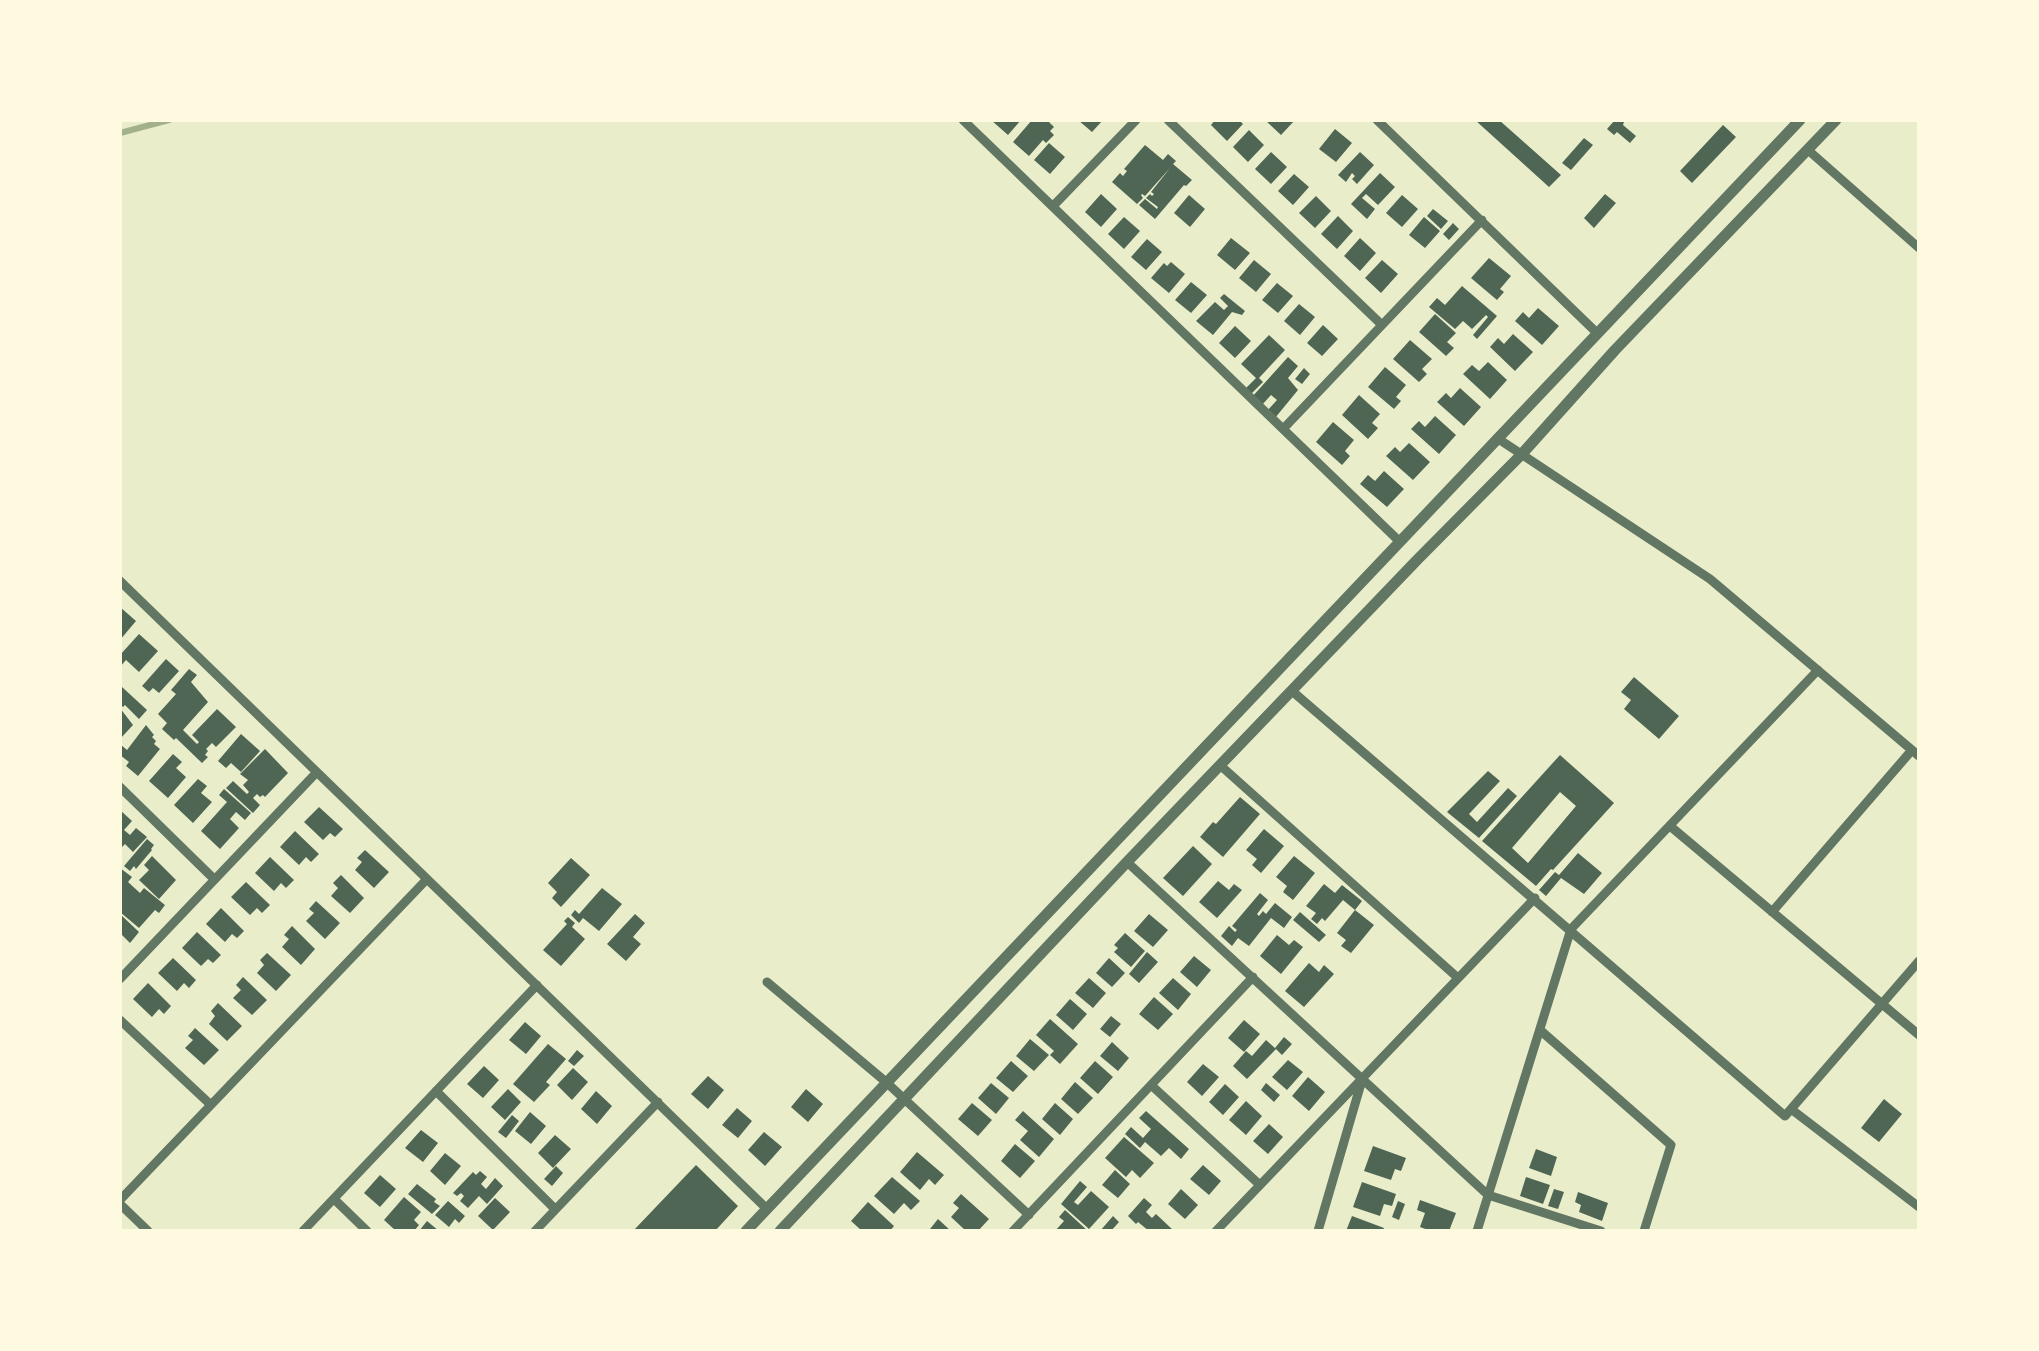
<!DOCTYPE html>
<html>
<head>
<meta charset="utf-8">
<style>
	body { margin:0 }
	#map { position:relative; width:2039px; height:1351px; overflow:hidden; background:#e9edc9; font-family:"Archivo Narrow",sans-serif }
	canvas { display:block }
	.frame { position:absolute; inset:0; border:122px solid #fefae0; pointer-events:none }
</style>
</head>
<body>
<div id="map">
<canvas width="2039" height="1351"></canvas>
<div class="frame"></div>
</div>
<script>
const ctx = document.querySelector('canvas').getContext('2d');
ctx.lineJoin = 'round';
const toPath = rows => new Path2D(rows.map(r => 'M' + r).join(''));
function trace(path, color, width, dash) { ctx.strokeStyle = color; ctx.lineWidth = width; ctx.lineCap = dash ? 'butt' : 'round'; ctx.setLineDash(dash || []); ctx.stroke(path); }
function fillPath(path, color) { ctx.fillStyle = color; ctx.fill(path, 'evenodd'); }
const stream = toPath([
	[120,133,169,120]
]);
const building = toPath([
	[991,120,1021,120,1008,135],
	[1032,120,1047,120,1054,127,1050,131,1054,135,1046,143,1043,140,1029,156,1013,142],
	[1078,120,1103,120,1092,132],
	[1215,120,1239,120,1243,124,1227,141,1211,125],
	[1265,120,1295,120,1281,135],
	[1475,120,1499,120,1561,175,1549,187],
	[1615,120,1621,120,1624,122,1623,125,1636,136,1630,143,1617,132,1614,135,1607,129],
	[1723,125,1736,137,1692,183,1680,171],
	[1335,129,1352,143,1336,162,1319,149],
	[1249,130,1264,145,1248,162,1233,147],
	[1584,138,1593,145,1571,170,1562,163],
	[1049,143,1065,157,1050,174,1034,160],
	[1145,145,1163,160,1168,154,1176,161,1173,164,1192,180,1186,186,1184,185,1155,219,1139,205,1145,199,1157,209,1158,207,1146,198,1150,194,1152,196,1154,194,1151,192,1170,168,1145,196,1142,194,1141,195,1143,198,1137,204,1112,182,1120,173,1123,176,1127,171,1124,169],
	[1271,152,1287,167,1271,184,1255,169],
	[1360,152,1374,165,1357,184,1352,179,1355,176,1352,173,1346,182,1338,175],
	[1380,173,1395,187,1378,205,1366,194,1362,198,1375,209,1367,219,1351,204],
	[1294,174,1309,187,1293,205,1278,191],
	[1101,194,1117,209,1101,227,1085,212],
	[1605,194,1616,203,1594,228,1584,218],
	[1189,195,1205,209,1190,227,1174,213],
	[1402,195,1418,209,1402,227,1386,213],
	[1316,196,1331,211,1315,228,1299,213],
	[1433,209,1448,221,1441,229,1427,216],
	[1338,216,1353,231,1337,249,1321,234],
	[1124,217,1140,231,1124,249,1108,234],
	[1424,217,1440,231,1425,248,1409,235],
	[1453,223,1459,229,1449,240,1443,234],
	[1231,238,1250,253,1235,270,1217,255],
	[1360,238,1376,253,1360,271,1344,256],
	[1147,239,1162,252,1146,270,1131,257],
	[1489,258,1511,276,1500,289,1504,292,1497,300,1471,278],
	[1254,260,1271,274,1256,292,1239,278],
	[1382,260,1398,274,1381,293,1365,278],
	[1171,262,1185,274,1169,293,1151,278,1164,263,1167,266],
	[1191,282,1207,295,1191,313,1175,300],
	[1277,283,1293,296,1278,313,1262,300],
	[1462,286,1497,316,1477,339,1473,335,1488,317,1486,315,1472,329,1463,321,1455,329,1429,307,1437,298,1445,305],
	[1224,294,1245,311,1242,315,1232,312,1213,335,1196,321,1215,302,1224,310,1228,306,1220,298],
	[1299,304,1315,317,1300,335,1284,321],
	[1538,308,1559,326,1542,345,1515,321,1523,312,1529,318],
	[1435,314,1456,333,1447,342,1454,348,1446,356,1419,332],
	[1323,325,1338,339,1322,356,1307,343],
	[1235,326,1251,341,1235,358,1219,343],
	[1513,334,1533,352,1515,371,1490,347,1498,338,1504,344],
	[1269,335,1285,350,1259,378,1263,382,1251,394,1245,389,1256,378,1241,364],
	[1410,340,1432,359,1422,369,1427,374,1419,382,1393,359],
	[1288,357,1298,366,1288,378,1298,390,1275,418,1267,411,1277,400,1271,395,1262,405,1252,397],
	[1488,362,1507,380,1490,399,1463,374,1472,365,1479,371],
	[1385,367,1406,385,1396,397,1401,401,1394,409,1368,387],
	[1304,368,1310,374,1302,384,1295,379],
	[1460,388,1481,407,1464,426,1437,402,1446,393,1451,398],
	[1359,395,1380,414,1372,423,1378,428,1368,439,1342,415],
	[1435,416,1456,435,1439,454,1411,429,1419,421,1425,427],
	[1333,422,1354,440,1345,451,1350,456,1342,465,1316,442],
	[1409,443,1430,462,1413,480,1386,456,1395,447,1400,452],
	[1384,471,1404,489,1387,507,1360,484,1368,475,1375,481],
	[120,607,136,621,120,640],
	[139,634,158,651,139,672,126,660,120,667,120,655],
	[166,659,179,671,159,693,153,688,149,692,142,686],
	[189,669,197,675,191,682,208,702,183,730,197,744,199,742,192,735,217,709,236,727,216,747,212,743,206,749,208,751,205,755,208,757,202,763,176,738,174,740,162,729,167,723,158,714,176,694,171,690],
	[1634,677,1679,716,1659,739,1624,709,1631,700,1621,692],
	[122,687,147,710,139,719,125,705,123,707,120,705,120,689],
	[120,708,133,725,120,739],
	[146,725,154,735,152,737,156,741,154,744,160,749,138,776,126,766,129,762,120,755,120,744,127,750],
	[241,734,260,751,241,772,231,763,226,768,218,761],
	[265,749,288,773,265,797,263,795,260,797,257,794,253,798,260,805,253,813,226,788,233,781,247,794,249,792,243,785,248,780,240,774],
	[173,754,182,762,176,768,186,777,168,798,149,781],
	[1560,755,1614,803,1553,870,1551,869,1536,886,1482,841],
	[1560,792,1576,806,1528,863,1512,848],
	[1488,771,1500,781,1469,814,1477,822,1508,788,1517,796,1479,838,1447,812],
	[198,779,207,786,201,793,212,802,193,823,174,805],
	[224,789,251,813,245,820,236,812,230,819,239,828,220,849,201,831,227,802,219,795],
	[1240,797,1260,814,1223,857,1200,837,1213,822,1216,824],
	[319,807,343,829,335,837,330,833,323,840,304,822],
	[120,810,132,821,124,830,130,835,136,828,147,837,133,852,125,844,120,849],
	[1264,829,1284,846,1261,873,1252,865,1257,859,1246,850],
	[295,831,319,854,311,862,306,857,299,865,280,847],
	[147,839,154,845,151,849,152,850,136,869,134,866,130,871,124,866],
	[1193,846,1212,864,1183,896,1163,878],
	[365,850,389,872,374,888,355,870,362,862,357,858],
	[1578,853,1602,873,1584,894,1561,878,1546,896,1539,890,1555,872,1559,875],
	[152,856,176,880,159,899,139,880,149,870,144,865],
	[1294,856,1315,873,1293,900,1283,892,1287,886,1276,877],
	[270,857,294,880,286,888,281,883,274,891,255,873],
	[571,858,590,875,561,907,552,898,557,892,548,883],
	[120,868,132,877,128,882,140,893,144,888,165,905,159,913,155,910,139,928,120,912],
	[341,875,364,898,350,913,331,896,338,888,333,883],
	[1218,881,1229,890,1234,884,1242,890,1217,918,1199,902],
	[246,882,270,905,262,913,257,908,250,915,231,897],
	[1324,884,1335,893,1342,885,1362,901,1355,910,1343,900,1325,921,1322,918,1317,924,1311,919,1316,913,1306,906],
	[602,888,622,904,599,931,583,918,579,923,571,915,575,910,579,914],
	[1260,893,1268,900,1257,914,1259,916,1263,911,1266,914,1275,903,1292,917,1284,928,1271,918,1249,946,1238,938,1232,946,1221,936,1229,926,1235,932,1237,930,1232,926],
	[316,901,340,923,325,939,306,921,314,913,309,909],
	[221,908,244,931,237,938,232,934,225,942,206,924],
	[1355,910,1374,925,1351,953,1341,946,1346,940,1337,933],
	[1300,912,1326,935,1319,942,1293,920],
	[120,914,139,932,130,943,122,935,120,938],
	[635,914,645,923,633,937,641,944,626,961,607,944],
	[1149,914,1168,930,1153,947,1134,931],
	[568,917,575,923,572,927,585,939,561,966,543,950,567,924,564,921],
	[292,926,315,949,301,965,282,947,289,939,284,935],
	[197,932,221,955,213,963,208,959,201,966,182,948],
	[1125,933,1145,951,1131,967,1114,952,1118,948,1114,945],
	[1277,935,1289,945,1294,940,1303,947,1281,974,1260,956],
	[1147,952,1158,962,1139,983,1129,974],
	[267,953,291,975,276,991,257,973,264,965,260,960],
	[1194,956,1211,970,1197,987,1180,972],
	[173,958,196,980,189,988,184,983,177,991,158,973],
	[1109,958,1125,973,1112,987,1096,973],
	[1309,963,1319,972,1324,965,1334,974,1304,1007,1285,991],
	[243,977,267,1000,252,1015,233,998,241,990,236,985],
	[1089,978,1106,993,1093,1008,1075,993],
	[1173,978,1191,994,1178,1010,1159,993],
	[148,983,171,1006,164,1014,159,1009,152,1017,133,999],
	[1154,997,1173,1014,1158,1030,1139,1014],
	[1070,999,1087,1014,1073,1030,1056,1015],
	[218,1003,242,1026,227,1041,209,1024,215,1016,211,1011],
	[1111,1016,1121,1024,1110,1037,1100,1029],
	[1050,1019,1078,1044,1060,1064,1050,1055,1054,1051,1036,1035],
	[1244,1020,1260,1034,1244,1052,1228,1038],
	[525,1022,541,1036,526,1054,509,1040],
	[195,1028,219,1050,204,1065,185,1048,193,1040,188,1036],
	[1284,1037,1292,1044,1282,1055,1275,1048],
	[1030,1039,1049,1055,1034,1071,1016,1056],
	[1266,1040,1276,1049,1247,1079,1233,1066,1246,1051,1252,1056],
	[1112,1042,1129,1058,1118,1071,1100,1056],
	[548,1044,566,1059,546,1082,550,1085,534,1102,513,1084],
	[577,1050,584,1056,574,1066,568,1061],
	[1288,1060,1303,1072,1287,1090,1272,1077],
	[1011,1061,1028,1076,1013,1092,996,1078],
	[1095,1061,1113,1077,1098,1094,1080,1078],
	[1203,1064,1219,1077,1202,1096,1187,1082],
	[484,1066,499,1080,483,1098,467,1084],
	[573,1068,588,1082,572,1100,557,1085],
	[708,1076,724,1090,708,1109,691,1094],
	[1308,1077,1325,1092,1309,1111,1292,1096],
	[1075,1082,1093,1098,1078,1114,1061,1099],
	[991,1083,1009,1098,996,1114,978,1098],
	[1266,1083,1280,1095,1274,1102,1261,1090],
	[1225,1084,1239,1097,1223,1115,1209,1102],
	[508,1089,521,1102,505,1120,491,1107],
	[806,1089,823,1104,808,1122,791,1107],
	[596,1091,612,1106,597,1124,581,1109],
	[1884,1099,1902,1114,1879,1142,1861,1128],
	[1246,1101,1262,1116,1246,1135,1229,1120],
	[972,1103,992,1120,978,1136,958,1119],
	[1055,1103,1073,1119,1060,1135,1042,1119],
	[737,1108,752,1121,738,1138,722,1125],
	[1023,1111,1054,1139,1039,1157,1020,1140,1028,1131,1015,1120],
	[1146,1111,1189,1149,1181,1159,1169,1148,1161,1156,1145,1142,1140,1148,1125,1134,1131,1127,1143,1138,1151,1129,1139,1118],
	[530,1112,546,1126,531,1144,515,1131],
	[512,1115,519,1121,506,1138,498,1132],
	[1269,1124,1283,1137,1268,1154,1253,1141],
	[421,1130,438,1143,423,1162,405,1148],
	[764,1132,782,1147,765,1166,748,1150],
	[555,1135,571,1149,553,1168,538,1153],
	[1124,1137,1154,1163,1140,1178,1132,1170,1126,1177,1105,1158],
	[1015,1144,1035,1161,1020,1178,1001,1161],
	[1373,1146,1406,1158,1401,1171,1395,1169,1391,1180,1364,1171],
	[1536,1149,1557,1157,1551,1176,1529,1168],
	[917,1152,944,1175,935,1185,929,1179,920,1190,900,1172],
	[445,1153,461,1166,445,1185,430,1171],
	[696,1165,738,1206,715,1231,633,1231],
	[1203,1165,1221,1181,1209,1195,1190,1179],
	[556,1166,563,1173,552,1186,544,1179],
	[1115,1170,1130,1184,1118,1198,1102,1185],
	[480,1171,487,1177,481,1184,486,1189,495,1178,503,1186,487,1204,479,1196,468,1208,460,1201,464,1196,461,1193,457,1196,453,1193,473,1172,476,1175],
	[380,1175,396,1189,380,1207,364,1193],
	[892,1177,920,1201,911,1210,904,1203,894,1214,874,1196],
	[1526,1177,1550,1185,1543,1204,1520,1196],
	[1080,1181,1087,1187,1074,1202,1078,1205,1091,1191,1109,1207,1089,1229,1061,1204],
	[1362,1182,1396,1194,1392,1206,1384,1204,1380,1216,1353,1207],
	[417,1184,436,1199,434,1202,440,1206,432,1214,408,1194],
	[1181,1189,1198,1205,1185,1219,1168,1204],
	[1554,1189,1564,1192,1558,1209,1548,1206],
	[1578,1192,1608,1203,1602,1221,1579,1212,1581,1205,1575,1202],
	[961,1194,989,1219,978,1231,966,1231,951,1217,959,1208,953,1203],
	[404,1197,421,1212,414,1220,419,1225,414,1231,396,1231,384,1220],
	[495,1198,510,1212,493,1230,478,1216],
	[1144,1198,1152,1205,1146,1212,1152,1218,1156,1214,1174,1231,1149,1231,1138,1222,1136,1224,1128,1216],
	[1420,1200,1456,1213,1449,1231,1431,1231,1420,1227,1425,1213,1417,1210],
	[448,1201,465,1216,459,1223,455,1219,449,1227,435,1215],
	[1398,1201,1405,1204,1399,1220,1392,1217],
	[868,1202,894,1226,890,1231,862,1231,851,1221],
	[1065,1210,1088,1231,1055,1231,1064,1221,1059,1217],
	[1113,1216,1119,1222,1111,1231,1100,1231],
	[1352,1216,1384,1228,1383,1231,1346,1231],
	[938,1219,951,1231,932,1231,930,1229],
	[427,1221,439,1231,419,1231]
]);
const minor = toPath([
	[963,120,1399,541],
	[1168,120,1382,325],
	[1377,120,1597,333],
	[1808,150,1919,248],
	[1053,206,1136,120],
	[1284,428,1482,220],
	[1497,438,1710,579,1919,756],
	[120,581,767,1209],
	[1292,691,1785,1116,1919,961],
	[1221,766,1458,978],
	[120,787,214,879],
	[1670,826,1919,1035],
	[1127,862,1488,1195,1601,1231],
	[1772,912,1912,750],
	[120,979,317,772],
	[767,982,886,1082,1029,1215],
	[120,1020,211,1105],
	[1540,1030,1671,1145,1644,1231],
	[1151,1085,1260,1185],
	[436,1091,555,1209],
	[1791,1109,1919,1207],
	[334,1199,367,1231],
	[120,1200,427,879],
	[120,1204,148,1231],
	[303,1231,537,985],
	[535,1231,658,1102],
	[1013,1231,1253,977],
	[1216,1231,1535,898],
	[1318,1231,1362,1080],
	[1477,1231,1571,929,1818,670]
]);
const tertiary = toPath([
	[746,1231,1800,120],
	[780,1231,1127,862,1418,559,1521,455,1615,350,1836,120]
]);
trace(stream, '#a3b18a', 6);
fillPath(building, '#4f6655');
trace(minor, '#617663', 9);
trace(tertiary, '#617663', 11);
</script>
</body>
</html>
